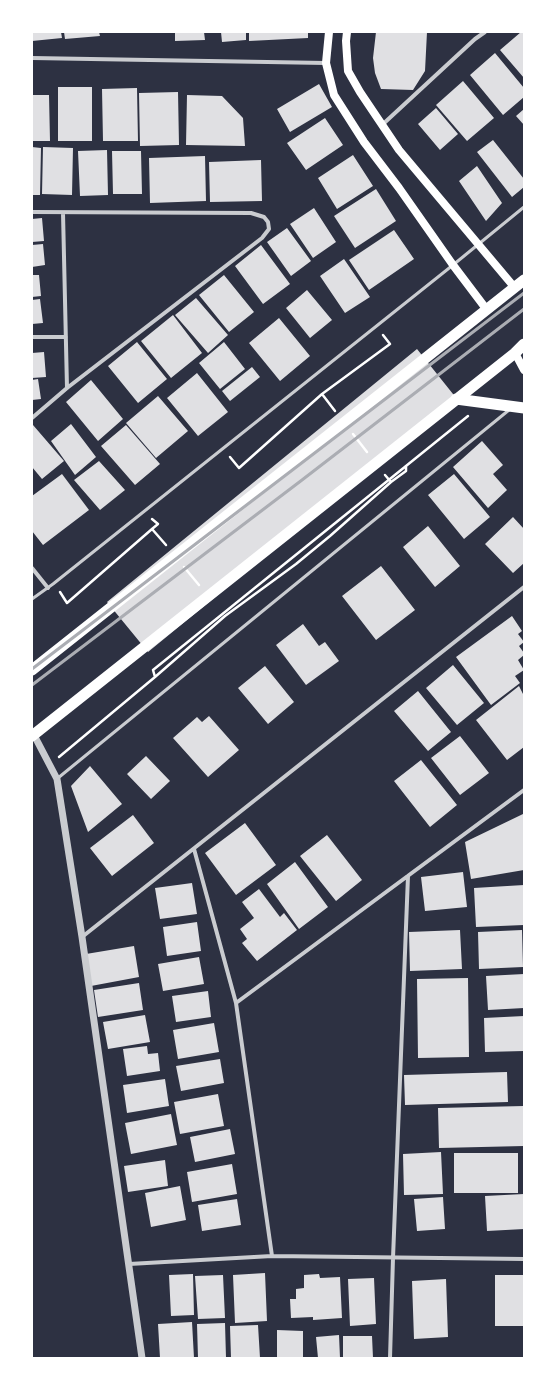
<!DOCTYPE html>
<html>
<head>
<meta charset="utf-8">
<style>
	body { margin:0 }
	#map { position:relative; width:556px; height:1390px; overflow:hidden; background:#2d3142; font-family:"Sofia Sans Condensed",sans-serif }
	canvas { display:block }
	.frame { position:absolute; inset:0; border:33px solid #fff; pointer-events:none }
</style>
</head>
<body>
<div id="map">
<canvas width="556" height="1390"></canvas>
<div class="frame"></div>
</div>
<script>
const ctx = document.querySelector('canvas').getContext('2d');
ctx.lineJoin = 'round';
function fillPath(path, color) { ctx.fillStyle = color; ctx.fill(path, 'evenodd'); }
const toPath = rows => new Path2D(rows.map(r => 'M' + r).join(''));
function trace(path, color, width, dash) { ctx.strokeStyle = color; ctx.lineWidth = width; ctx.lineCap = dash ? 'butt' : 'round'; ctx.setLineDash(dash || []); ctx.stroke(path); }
const building = toPath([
	[32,32,61,32,62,38,32,41],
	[64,32,99,32,100,36,65,39],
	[175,32,204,32,205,40,175,41],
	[221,32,246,32,246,40,222,42],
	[249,32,308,32,308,38,249,41],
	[376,32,427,32,425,71,413,90,381,89,375,73,373,58],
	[521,32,524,32,524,78,500,50],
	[495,53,524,88,524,97,503,115,470,75],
	[463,81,494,118,467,141,436,105],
	[319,84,332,107,290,132,277,109],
	[58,87,92,87,92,141,58,141],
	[137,88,138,141,103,141,102,89],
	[178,92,179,145,140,146,139,93],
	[32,95,49,95,50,141,32,141],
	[187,95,222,96,243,118,245,146,186,145],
	[436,108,458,134,440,150,418,124],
	[524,109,524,125,516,116],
	[325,118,343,145,306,170,287,143],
	[493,140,524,179,524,187,512,197,477,152],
	[32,147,41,148,40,195,32,195],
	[43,147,73,148,72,195,42,194],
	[107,150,108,195,80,196,78,151],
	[112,151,141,151,142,194,113,194],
	[353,155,373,186,337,209,318,178],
	[205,156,206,201,150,203,149,158],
	[261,160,262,201,210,202,209,162],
	[477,166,502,203,486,221,459,181],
	[376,189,396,221,355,248,334,216],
	[314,208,336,242,313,258,290,224],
	[42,218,44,241,32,242,32,219],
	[287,228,311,261,291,276,267,242],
	[394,230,414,259,369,290,349,260],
	[43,244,45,265,32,267,32,245],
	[261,245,290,284,263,304,235,266],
	[344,259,370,297,345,313,320,276],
	[32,275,39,275,41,296,32,297],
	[224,275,254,312,229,332,199,295],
	[307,290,332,320,310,338,286,308],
	[196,298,228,335,208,353,175,315],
	[40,299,43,323,32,324,32,300],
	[173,315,202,353,171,378,141,341],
	[279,318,310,356,280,381,249,343],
	[137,342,167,379,138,403,108,366],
	[224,342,245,369,220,389,199,363],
	[417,349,457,399,148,652,107,602],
	[44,352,46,377,32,378,32,353],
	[252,367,260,377,230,401,222,391],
	[197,373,228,412,198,436,167,398],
	[38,379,41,399,32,400,32,380],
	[91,380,123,419,98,441,66,402],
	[158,396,188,431,156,458,126,423],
	[71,424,96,457,75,475,51,441],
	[33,425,64,461,42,479,32,467,32,426],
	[126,425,160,464,135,485,101,446],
	[482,441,503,465,493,474,507,490,488,508,453,467],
	[99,461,125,490,100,510,74,480],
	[62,474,89,510,43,545,32,531,32,496],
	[454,474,490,517,464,539,428,495],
	[513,517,524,529,524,563,513,573,485,544],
	[428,526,460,566,435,587,403,547],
	[381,566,415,610,376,640,342,596],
	[512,616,522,631,518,634,524,642,519,646,524,653,524,655,518,660,524,670,515,676,520,683,491,705,456,657],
	[303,624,319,646,325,642,339,661,306,685,276,645],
	[453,665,484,703,457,725,426,688],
	[265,666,294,702,268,724,238,688],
	[519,686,524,696,524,747,507,760,476,720],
	[418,691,451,732,428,751,394,711],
	[209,716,239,750,208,777,173,738,197,717,202,722],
	[460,736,489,773,460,795,431,758],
	[146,756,170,781,151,799,127,774],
	[421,760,457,805,430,827,394,781],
	[90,766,122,804,88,832,71,786],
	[523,814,524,870,471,879,465,842],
	[133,815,154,843,112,876,90,848],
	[245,823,276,865,236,895,205,853],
	[327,835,362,880,336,901,300,856],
	[295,862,328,907,299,929,267,884],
	[463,872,467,907,425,911,421,877],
	[192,883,197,914,160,919,155,888],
	[524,885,524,925,476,927,474,888],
	[259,889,280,917,284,913,297,930,257,961,242,943,247,939,240,929,254,918,242,902],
	[197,922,201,951,167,956,163,927],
	[460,930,462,969,410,971,409,932],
	[522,930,523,967,479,969,478,932],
	[134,946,139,977,91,986,86,954],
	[199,957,204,984,163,991,158,964],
	[524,974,524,1008,488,1010,486,976],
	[468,978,469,1057,418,1058,417,979],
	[139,983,143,1010,98,1017,94,990],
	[208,991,211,1017,176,1022,172,996],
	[145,1015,150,1042,108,1049,103,1022],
	[524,1016,524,1051,485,1052,484,1018],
	[214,1023,219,1052,178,1059,173,1030],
	[147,1046,148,1054,158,1053,160,1071,127,1076,123,1049],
	[220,1059,224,1083,181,1091,176,1066],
	[507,1072,508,1102,405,1105,404,1075],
	[165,1079,169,1106,127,1113,123,1085],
	[218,1094,224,1126,180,1134,174,1102],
	[524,1106,524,1146,439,1148,438,1108],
	[171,1114,177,1145,131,1154,125,1123],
	[230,1129,235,1154,195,1162,190,1137],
	[441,1152,443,1194,404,1195,403,1154],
	[454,1153,518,1153,518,1193,454,1193],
	[165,1160,168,1186,128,1192,124,1166],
	[232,1164,237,1194,192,1202,187,1172],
	[180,1186,186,1220,151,1227,145,1193],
	[524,1194,524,1229,487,1231,485,1196],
	[443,1197,445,1229,417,1231,414,1199],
	[237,1199,241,1225,202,1231,198,1205],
	[265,1273,267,1321,235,1323,233,1275],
	[193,1274,194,1315,171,1316,169,1275],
	[319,1274,320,1278,340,1277,342,1318,313,1320,313,1317,291,1318,290,1299,296,1299,296,1289,304,1288,304,1275],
	[223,1275,225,1318,198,1319,195,1276],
	[495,1275,524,1275,524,1326,495,1326],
	[374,1278,376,1324,350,1326,348,1279],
	[446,1279,448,1337,414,1339,412,1281],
	[192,1322,194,1358,160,1358,158,1324],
	[225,1323,226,1358,198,1358,197,1324],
	[258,1325,260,1358,231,1358,230,1326],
	[277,1330,303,1331,303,1358,277,1358],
	[339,1335,340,1358,318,1358,316,1337],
	[343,1336,372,1336,373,1358,343,1358]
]);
const path = toPath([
	[322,394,335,411],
	[353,434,367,452],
	[230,457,239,468,322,394,390,344,383,335],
	[385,475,391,482,406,471,406,467],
	[152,519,158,524,152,529,166,545],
	[184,567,199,585],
	[60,592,67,603,152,529],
	[155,677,225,616,296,564,330,536,391,482],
	[59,757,155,677,153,670,468,416]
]);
const service = toPath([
	[32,599,53,584,453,265,524,207],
	[58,778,509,410]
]);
const minor = toPath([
	[32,58,326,63],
	[382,125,475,39,485,32],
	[32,212,251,213,264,217,268,222,269,229,262,238,67,388,32,418],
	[63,213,67,388],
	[32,337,66,337],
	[32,568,48,588],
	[194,849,236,1003,272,1256],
	[82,937,524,587],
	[236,1003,524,790],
	[129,1264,272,1256,524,1259],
	[390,1358,393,1258,408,876]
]);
const tertiary = toPath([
	[34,735,57,779,82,937,142,1358]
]);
const secondary = toPath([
	[329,32,326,63,334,95,364,142,399,188,453,265,487,310],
	[347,32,346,41,348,71,360,92,399,150,515,288],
	[515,353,524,370]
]);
const trunk = toPath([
	[456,399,524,408],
	[32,670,524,280],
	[32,736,515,353,524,344]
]);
const rail = toPath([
	[32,669,524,293],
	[32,685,302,480,524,309]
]);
fillPath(building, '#e0e0e3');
trace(path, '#fff', 2.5);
trace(service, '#caccd0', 3);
trace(minor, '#caccd0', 4);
trace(tertiary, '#caccd0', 7);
trace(secondary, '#fff', 8);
trace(trunk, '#fff', 11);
trace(rail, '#abadb3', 3);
</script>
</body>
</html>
